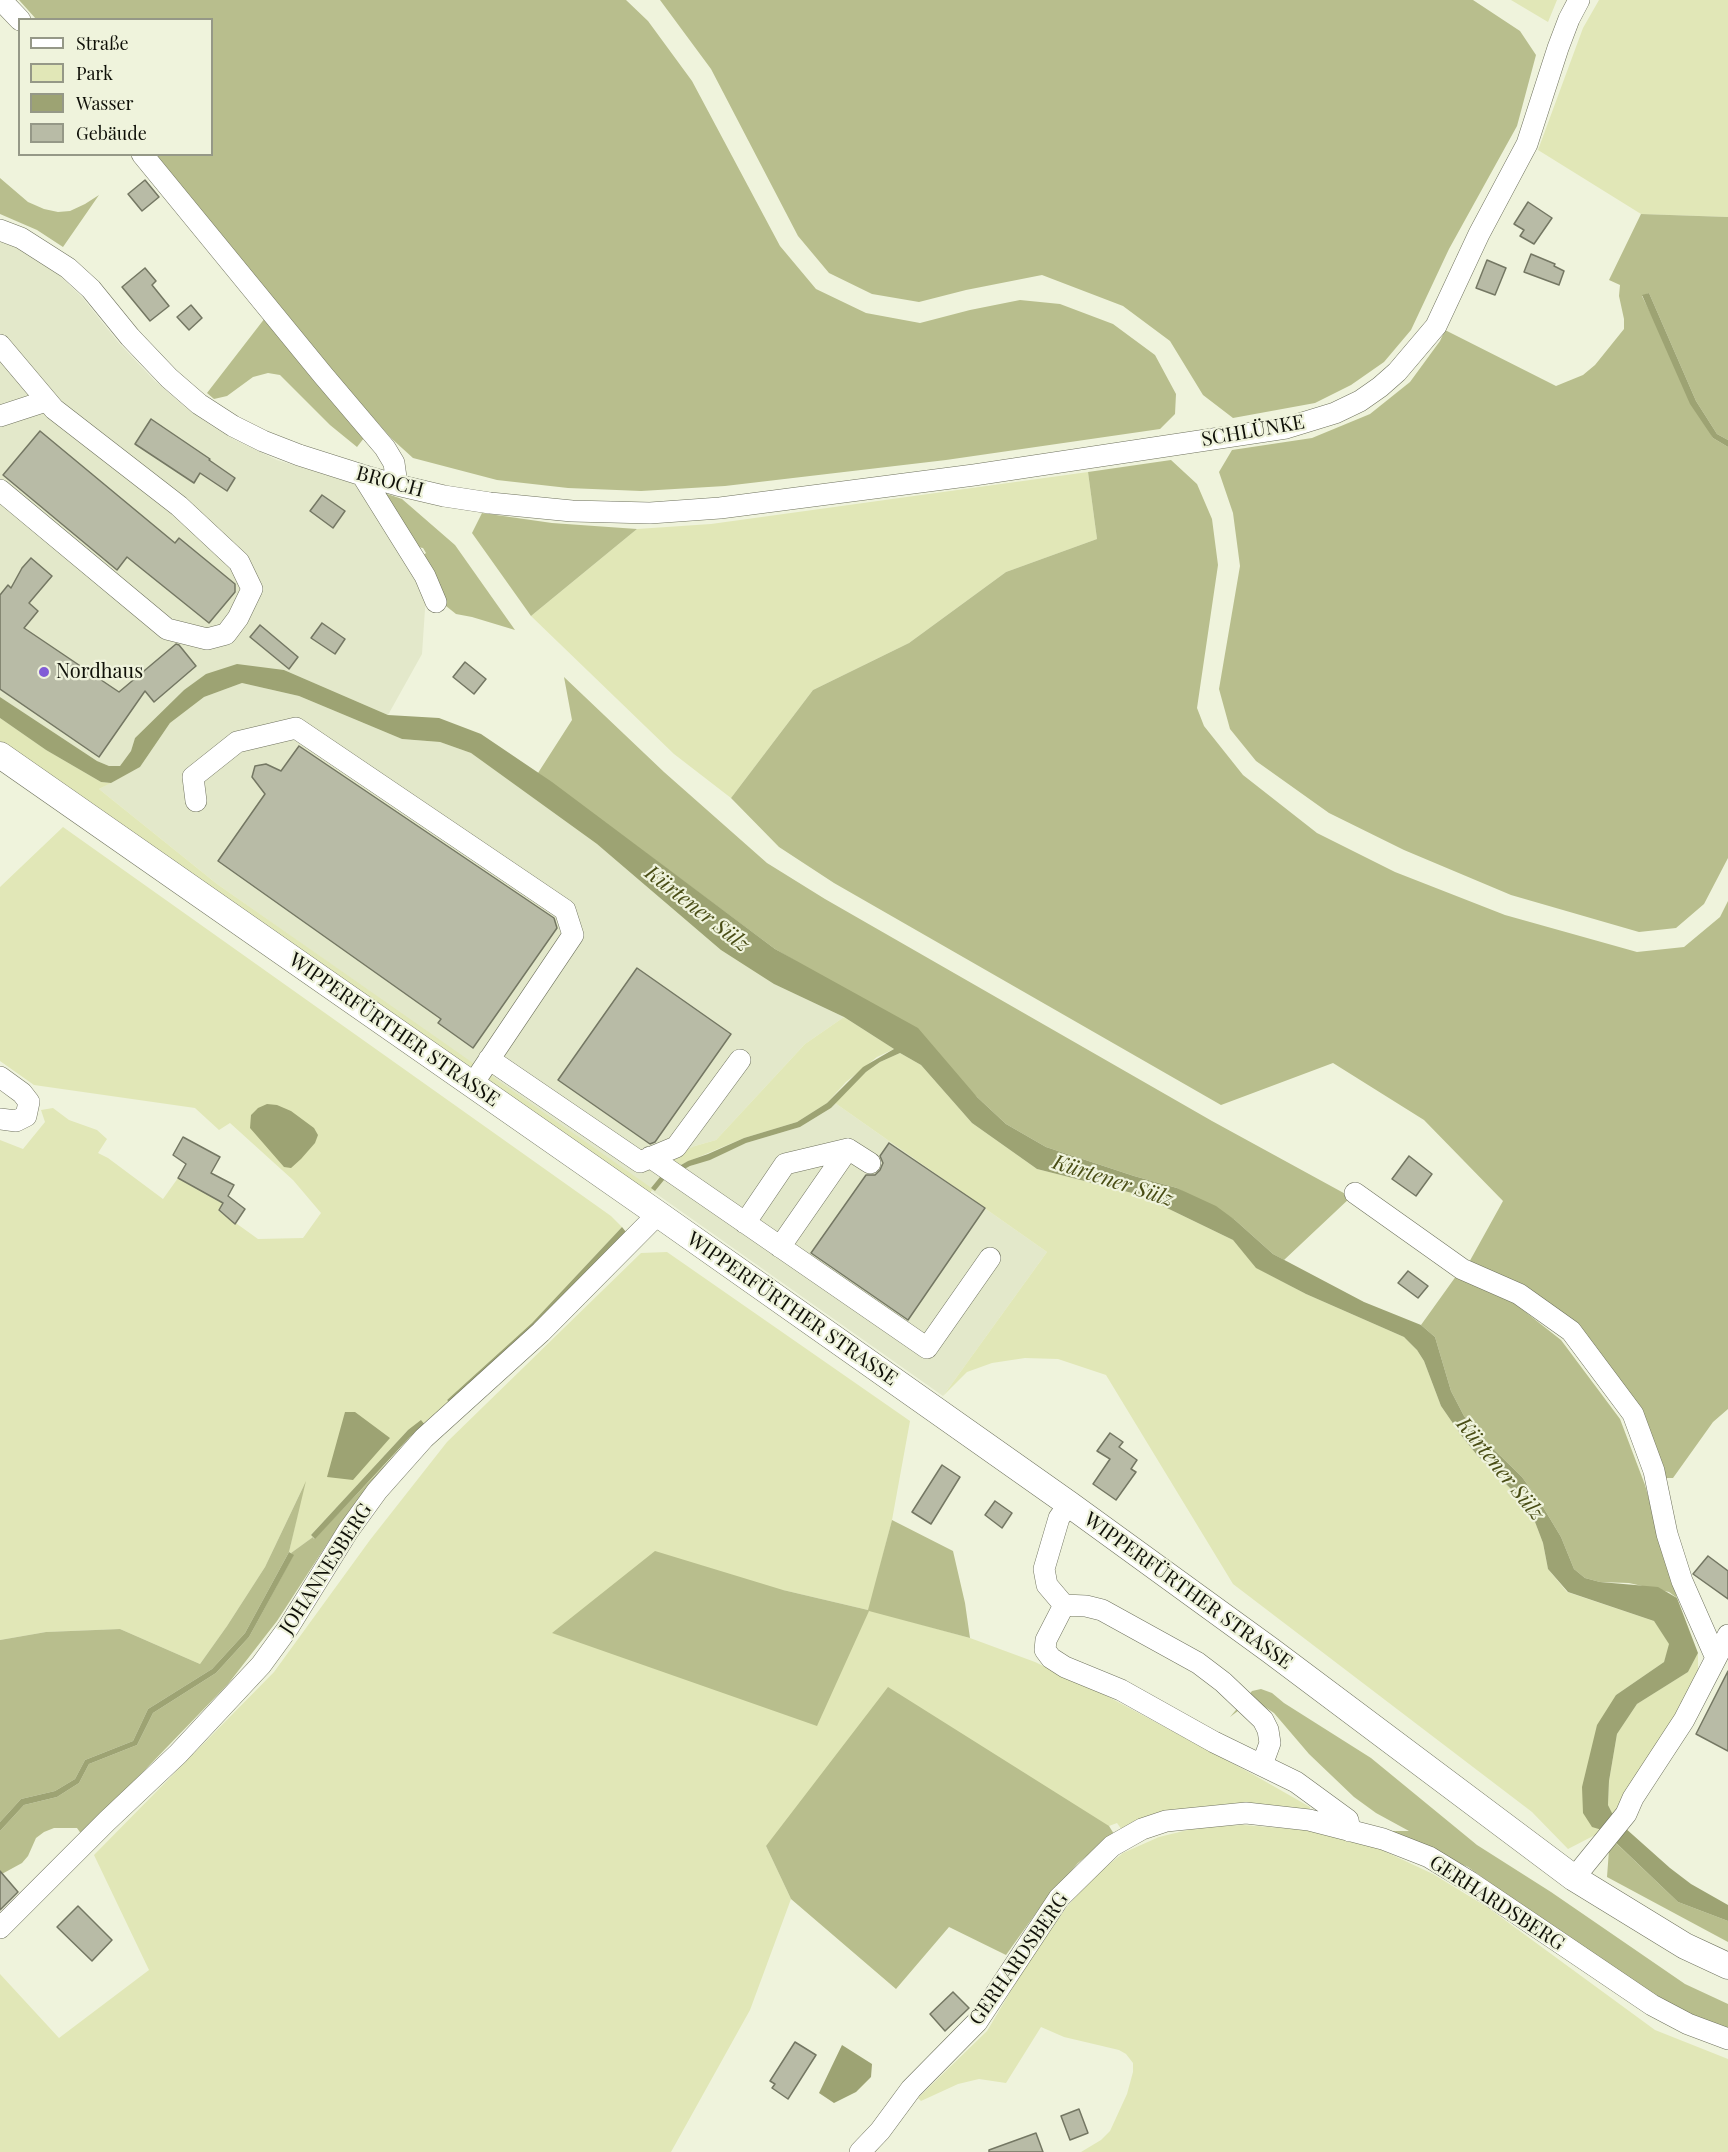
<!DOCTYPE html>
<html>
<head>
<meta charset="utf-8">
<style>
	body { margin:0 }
	#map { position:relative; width:1728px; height:2152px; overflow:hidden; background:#eff3dc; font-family:"Playfair Display",serif }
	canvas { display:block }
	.legend { position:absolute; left:18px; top:18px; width:195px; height:138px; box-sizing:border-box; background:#eff3dc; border:2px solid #959887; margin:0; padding:8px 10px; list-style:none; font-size:18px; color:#0f1008 }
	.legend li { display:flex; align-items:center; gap:12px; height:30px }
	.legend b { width:30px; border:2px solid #959887 }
</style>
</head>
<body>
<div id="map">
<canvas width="1728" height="2152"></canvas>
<ul class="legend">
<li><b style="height:8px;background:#fff"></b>Straße</li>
<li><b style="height:16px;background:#e1e7b7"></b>Park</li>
<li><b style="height:16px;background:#9da373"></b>Wasser</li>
<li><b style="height:16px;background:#b8bba6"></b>Gebäude</li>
</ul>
</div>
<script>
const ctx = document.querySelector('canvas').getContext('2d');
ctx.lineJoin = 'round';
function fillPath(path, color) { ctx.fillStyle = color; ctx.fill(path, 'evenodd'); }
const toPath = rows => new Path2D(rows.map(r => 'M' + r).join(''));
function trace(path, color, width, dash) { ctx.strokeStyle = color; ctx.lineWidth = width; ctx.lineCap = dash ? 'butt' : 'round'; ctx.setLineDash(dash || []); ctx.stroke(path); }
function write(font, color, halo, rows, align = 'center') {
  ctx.font = font + ' "Playfair Display",serif'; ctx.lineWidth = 4.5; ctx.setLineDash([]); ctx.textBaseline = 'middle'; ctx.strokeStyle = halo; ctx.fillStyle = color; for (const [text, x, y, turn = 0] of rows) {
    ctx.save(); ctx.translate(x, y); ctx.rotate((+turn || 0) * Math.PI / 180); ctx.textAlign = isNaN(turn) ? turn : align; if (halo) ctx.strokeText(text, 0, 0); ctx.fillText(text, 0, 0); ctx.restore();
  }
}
const built = toPath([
	[0,240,16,246,59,275,82,297,119,343,154,380,185,407,212,426,235,440,277,460,356,484,426,594,422,654,388,715,284,670,184,690,135,738,131,751,120,766,109,766,97,761,0,697],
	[242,683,299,696,402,739,440,742,471,753,597,844,774,984,844,1017,805,1044,716,1140,695,1146,681,1170,746,1143,800,1127,831,1108,835,1103,1047,1252,943,1396,217,884,99,789,140,767,170,723,204,697]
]);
const green = toPath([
	[1511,0,1557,0,1548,22],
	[1599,0,1728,0,1728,217,1641,214,1538,150,1583,28],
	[1088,472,1097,539,1006,572,909,643,813,690,731,798,674,754,531,616,637,529,711,524],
	[0,718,46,750,101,782,111,783,99,789,217,884,653,1189,648,1196,66,785,0,741],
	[63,827,611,1216,622,1227,532,1323,447,1400,451,1404,420,1434,408,1430,311,1535,313,1537,291,1553,289,1552,304,1485,265,1567,227,1626,200,1664,120,1629,46,1632,0,1640,0,1140,23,1149,45,1122,41,1110,53,1108,69,1120,97,1130,107,1139,98,1153,108,1158,163,1199,178,1178,223,1203,219,1211,258,1239,303,1238,321,1213,293,1180,230,1123,219,1130,195,1108,34,1085,0,1061,0,887],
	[844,1017,894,1049,877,1057,846,1082,827,1103,797,1122,744,1138,675,1167,666,1160,695,1146,716,1140,805,1044],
	[900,1053,921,1065,972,1123,1037,1169,1140,1195,1233,1240,1257,1268,1306,1294,1404,1337,1417,1350,1424,1361,1441,1406,1461,1435,1477,1455,1516,1494,1532,1514,1543,1543,1548,1569,1567,1592,1654,1621,1670,1644,1664,1662,1616,1695,1601,1830,1597,1834,1568,1849,1532,1812,1233,1584,1106,1375,1058,1359,1025,1358,992,1363,967,1372,943,1396,1047,1252,835,1103,866,1072,880,1062],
	[667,1252,910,1421,892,1520,869,1610,970,1638,1035,1662,1105,1695,1254,1775,1310,1807,1310,1812,1122,1830,1117,1823,1109,1826,766,1846,791,1899,750,2010,671,2152,0,2152,0,1974,59,2038,149,1970,94,1855,274,1672,370,1540,447,1442,641,1253],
	[783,1590,868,1610,552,1633],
	[1698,1653,1698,1677,1676,1723,1613,1816,1608,1805,1609,1781,1617,1734,1637,1704,1688,1672],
	[1243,1825,1306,1830,1367,1843,1433,1874,1487,1907,1655,2030,1728,2059,1728,2152,1081,2152,1101,2140,1110,2131,1127,2094,1133,2072,1133,2063,1126,2054,1119,2050,1064,2037,1041,2027,1006,2083,979,2079,958,2084,921,2101,918,2098,987,2031,1031,1957,1066,1908,1092,1878,1123,1853,1159,1837,1200,1827]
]);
const forest = toPath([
	[19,0,626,0,648,21,692,81,780,246,816,289,866,313,920,323,970,310,1020,300,1060,304,1113,324,1155,355,1176,394,1175,414,1160,429,946,460,725,486,641,491,568,488,497,480,413,458,392,439,329,368,156,155,212,154,212,20,36,19],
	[660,0,1473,0,1520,31,1536,55,1517,126,1449,249,1411,330,1384,362,1351,385,1315,403,1233,418,1203,395,1170,341,1123,306,1042,275,966,290,919,302,872,294,829,273,798,236,711,69],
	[0,178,28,202,44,209,58,212,70,211,85,204,99,195,63,247,37,230,0,214],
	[1641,214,1728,217,1728,440,1717,434,1696,401,1649,293,1642,296,1713,438,1728,447,1728,858,1704,904,1676,928,1639,932,1511,895,1404,850,1329,813,1256,761,1230,729,1219,689,1240,566,1233,513,1219,472,1232,450,1312,438,1370,414,1410,382,1440,341,1445,330,1556,386,1583,375,1595,365,1624,329,1624,319,1619,296,1620,285,1609,280],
	[265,318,364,438,357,447,330,425,280,375,268,373,253,377,227,396,214,399,207,393],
	[1171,460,1197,484,1212,519,1218,565,1197,708,1204,726,1243,775,1317,833,1395,872,1505,915,1637,952,1684,947,1720,917,1728,901,1728,1409,1713,1422,1673,1478,1664,1478,1575,1325,1467,1266,1503,1201,1424,1120,1333,1063,1221,1105,834,883,779,847,731,798,813,690,909,643,1006,572,1097,539,1088,472],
	[376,490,402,499,455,545,515,630,472,617,456,614,446,606,441,591,420,558,426,553,423,548,412,546],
	[482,513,552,523,637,529,531,616,472,533],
	[564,677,664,772,767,863,825,899,1212,1121,1351,1197,1284,1260,1273,1254,1235,1220,1177,1188,1134,1176,1046,1147,1006,1124,977,1097,838,986,775,949,538,773,572,720],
	[1459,1272,1514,1303,1561,1340,1620,1419,1645,1485,1677,1598,1669,1592,1629,1583,1600,1582,1585,1578,1574,1569,1561,1537,1540,1502,1522,1477,1478,1434,1464,1416,1451,1391,1435,1337,1421,1325],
	[416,1432,369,1486,340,1524,277,1621,228,1684,82,1835,77,1828,54,1828,44,1832,36,1838,28,1856,22,1863,0,1875,0,1831,24,1805,57,1797,79,1783,89,1764,137,1745,153,1713,216,1673,249,1637,293,1556,291,1553,313,1537,314,1539],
	[306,1481,289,1552,245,1633,212,1669,148,1709,133,1741,85,1760,75,1779,55,1791,21,1799,0,1822,0,1640,46,1632,120,1629,200,1664,227,1626,265,1567],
	[892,1520,953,1551,965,1603,970,1638,869,1611,817,1726,552,1633,655,1551,783,1590,868,1610],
	[888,1687,1109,1826,1114,1834,1078,1863,1041,1906,1006,1955,949,1927,896,1989,791,1899,766,1846],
	[1261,1689,1272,1693,1284,1703,1371,1758,1477,1845,1551,1892,1685,1984,1728,2004,1728,2029,1691,2015,1625,1980,1468,1867,1380,1831,1409,1831,1376,1813,1354,1797,1309,1754,1274,1713,1265,1707,1257,1704,1243,1707,1230,1717,1252,1691],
	[1616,1843,1678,1902,1728,1921,1728,1942,1607,1877,1609,1850]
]);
const water = toPath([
	[1649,293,1696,401,1717,434,1728,440,1728,447,1713,438,1690,404,1642,295],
	[237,664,284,670,388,715,439,718,481,734,552,782,775,949,918,1028,977,1097,1006,1124,1046,1147,1134,1176,1177,1188,1216,1206,1235,1220,1273,1254,1364,1302,1421,1325,1435,1337,1451,1391,1464,1416,1478,1434,1522,1477,1540,1502,1561,1537,1574,1569,1585,1578,1600,1582,1658,1587,1677,1598,1698,1653,1688,1672,1637,1704,1617,1734,1609,1781,1608,1805,1615,1819,1670,1868,1691,1884,1728,1905,1728,1921,1678,1902,1612,1839,1602,1830,1592,1827,1583,1813,1582,1787,1597,1725,1616,1695,1664,1662,1669,1644,1654,1621,1568,1592,1548,1569,1543,1543,1532,1514,1516,1494,1477,1455,1461,1435,1441,1406,1424,1361,1417,1350,1404,1337,1306,1294,1256,1268,1233,1240,1140,1195,1037,1169,972,1123,921,1065,900,1053,880,1062,866,1072,831,1108,800,1127,746,1143,710,1160,690,1166,664,1180,655,1191,651,1188,660,1177,688,1161,708,1154,744,1138,797,1122,827,1103,863,1067,894,1049,844,1017,774,984,721,950,597,844,471,753,440,742,402,739,299,696,242,683,204,697,170,723,140,767,111,783,101,782,46,750,0,718,0,697,97,761,109,766,120,766,131,751,135,738,184,690,206,674],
	[267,1104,277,1105,291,1111,314,1128,318,1135,315,1143,301,1159,291,1168,284,1167,250,1128,251,1115,258,1108],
	[622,1227,626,1232,536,1327,451,1404,447,1400,532,1323],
	[345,1412,355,1412,390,1438,353,1480,327,1477],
	[421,1420,425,1425,410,1437,315,1539,311,1535,408,1430],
	[289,1552,294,1555,249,1637,216,1673,153,1713,137,1745,89,1764,79,1783,57,1797,24,1805,0,1831,0,1822,21,1799,55,1791,75,1779,85,1760,133,1741,148,1709,212,1669,245,1633],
	[842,2045,872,2064,871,2077,856,2092,834,2103,819,2093]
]);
const building = toPath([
	[145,180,159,197,142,211,128,194,145,180],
	[1528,202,1552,218,1534,244,1520,236,1524,230,1514,224,1528,202],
	[1531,254,1555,264,1554,266,1564,271,1559,285,1524,272,1531,254],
	[1487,260,1506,268,1495,295,1476,288,1487,260],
	[145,268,156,281,152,285,169,306,150,321,122,287,145,268],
	[191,305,202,318,189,330,177,317,191,305],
	[151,419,210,459,209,460,235,478,227,491,200,473,194,483,135,444,151,419],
	[40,431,175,543,179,538,235,584,235,592,209,623,127,557,117,570,3,475,40,431],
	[322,495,345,511,333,528,310,511,322,495],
	[31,558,52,576,29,603,38,611,24,628,119,692,176,644,179,645,196,666,154,702,145,691,99,757,0,689,0,595,8,585,11,588,22,568,31,558],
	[322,623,345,639,335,654,311,638,322,623],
	[260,625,298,657,289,669,250,637,260,625],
	[465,662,486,679,474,694,453,677,465,662],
	[299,746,554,918,557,928,473,1048,438,1023,441,1019,218,861,265,794,252,777,255,766,266,764,281,771,299,746],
	[637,968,731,1034,655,1142,650,1144,558,1080,637,968],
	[183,1137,220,1157,211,1173,234,1185,228,1196,245,1209,235,1224,219,1210,223,1203,178,1178,186,1164,173,1155,183,1137],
	[889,1143,985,1208,908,1320,811,1253,866,1175,875,1175,880,1170,883,1163,880,1156,889,1143],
	[1409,1156,1432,1174,1416,1196,1392,1179,1409,1156],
	[1408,1271,1428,1286,1418,1298,1398,1283,1408,1271],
	[1110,1433,1123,1442,1119,1447,1137,1460,1131,1469,1136,1472,1116,1500,1093,1484,1110,1459,1097,1451,1110,1433],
	[942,1465,960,1477,931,1524,912,1512,942,1465],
	[995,1501,1012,1513,1002,1528,985,1515,995,1501],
	[1708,1556,1728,1571,1728,1599,1693,1574,1708,1556],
	[1728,1671,1728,1751,1696,1734,1728,1671],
	[0,1871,18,1892,0,1910,0,1871],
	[78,1906,112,1940,92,1961,57,1927,78,1906],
	[953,1992,969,2008,945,2031,930,2014,953,1992],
	[795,2042,816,2055,788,2099,772,2088,775,2084,770,2081,795,2042],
	[1079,2109,1088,2133,1070,2140,1061,2116,1079,2109],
	[1036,2133,1043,2152,989,2152,989,2150,1036,2133]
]);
const minor = toPath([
	[1,0,20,20],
	[142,154,323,375,385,448,394,463,397,485],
	[0,230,21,238,68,268,91,289,130,337,169,378,199,404,233,426,263,441,299,455,362,475,397,485,444,496,490,503,572,511,650,513,720,508,974,475,1286,428,1335,413,1360,401,1380,387,1397,372,1436,326,1479,234,1527,144,1558,48,1569,19,1579,0],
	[0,345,54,409,179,506,239,562,252,589,238,618,226,634,207,639,167,629,0,490],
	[0,416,46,401],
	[362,475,425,576,436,602],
	[196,801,193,777,237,742,296,728,565,910,573,935,472,1085],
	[489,1059,640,1162,676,1147,740,1060],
	[0,1077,22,1093,29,1102,26,1116,16,1121,0,1119],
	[650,1157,927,1348,990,1258],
	[1355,1193,1462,1269,1519,1294,1571,1331,1633,1414,1654,1471,1667,1534,1682,1581,1716,1658],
	[745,1223,785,1164,848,1149],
	[780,1247,848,1149,870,1163],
	[1069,1504,1059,1518,1044,1569,1047,1585,1064,1605,1046,1640,1045,1650,1051,1658,1065,1667,1121,1690,1214,1742,1296,1782,1348,1820,1350,1831],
	[1064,1605,1086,1606,1102,1610,1198,1663,1223,1682,1263,1720,1268,1730,1270,1743,1262,1765],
	[1574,1878,1626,1814,1633,1798,1684,1720,1728,1635],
	[0,1928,107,1821,178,1754,261,1665,288,1628,348,1531,377,1491,424,1438,541,1332,658,1214],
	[860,2152,880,2131,911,2089,977,2022,1059,1898,1112,1846,1142,1829,1166,1821,1246,1813,1309,1820,1383,1839,1429,1857,1470,1882,1652,2005,1688,2024,1728,2039]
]);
const major = toPath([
	[0,755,658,1214,1069,1504,1270,1650,1574,1878,1685,1946,1728,1966]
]);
const markers = [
	[44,672,6,"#815cd6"]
];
const streetNames = [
	["SCHLÜNKE",1253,431,-10],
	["BROCH",390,482,15],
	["WIPPERFÜRTHER STRASSE",394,1030,35],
	["WIPPERFÜRTHER STRASSE",792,1309,35],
	["JOHANNESBERG",326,1569,-57],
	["WIPPERFÜRTHER STRASSE",1188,1591,36],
	["GERHARDSBERG",1497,1903,33],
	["GERHARDSBERG",1019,1959,-55]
];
const poiNames = [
	["Nordhaus",56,672]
];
const waterNames = [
	["Kürtener Sülz",697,909,38],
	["Kürtener Sülz",1113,1181,18],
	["Kürtener Sülz",1500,1469,51]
];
fillPath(built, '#e3e8ca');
fillPath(green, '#e1e7b7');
fillPath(forest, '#b8be8d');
fillPath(water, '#9da373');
fillPath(building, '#b8bba6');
trace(building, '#747763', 1.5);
trace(minor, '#6f725e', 22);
trace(major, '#6f725e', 27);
trace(minor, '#fff', 21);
trace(major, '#fff', 26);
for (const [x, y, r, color] of markers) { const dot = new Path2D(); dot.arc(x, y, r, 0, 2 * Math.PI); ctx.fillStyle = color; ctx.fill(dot); trace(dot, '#eff3dc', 2); }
write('20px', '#0f1008', '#eff3dc', streetNames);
write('20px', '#0f1008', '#eff3dc', poiNames, 'left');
write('italic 21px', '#494d15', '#eff3dc', waterNames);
</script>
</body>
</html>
